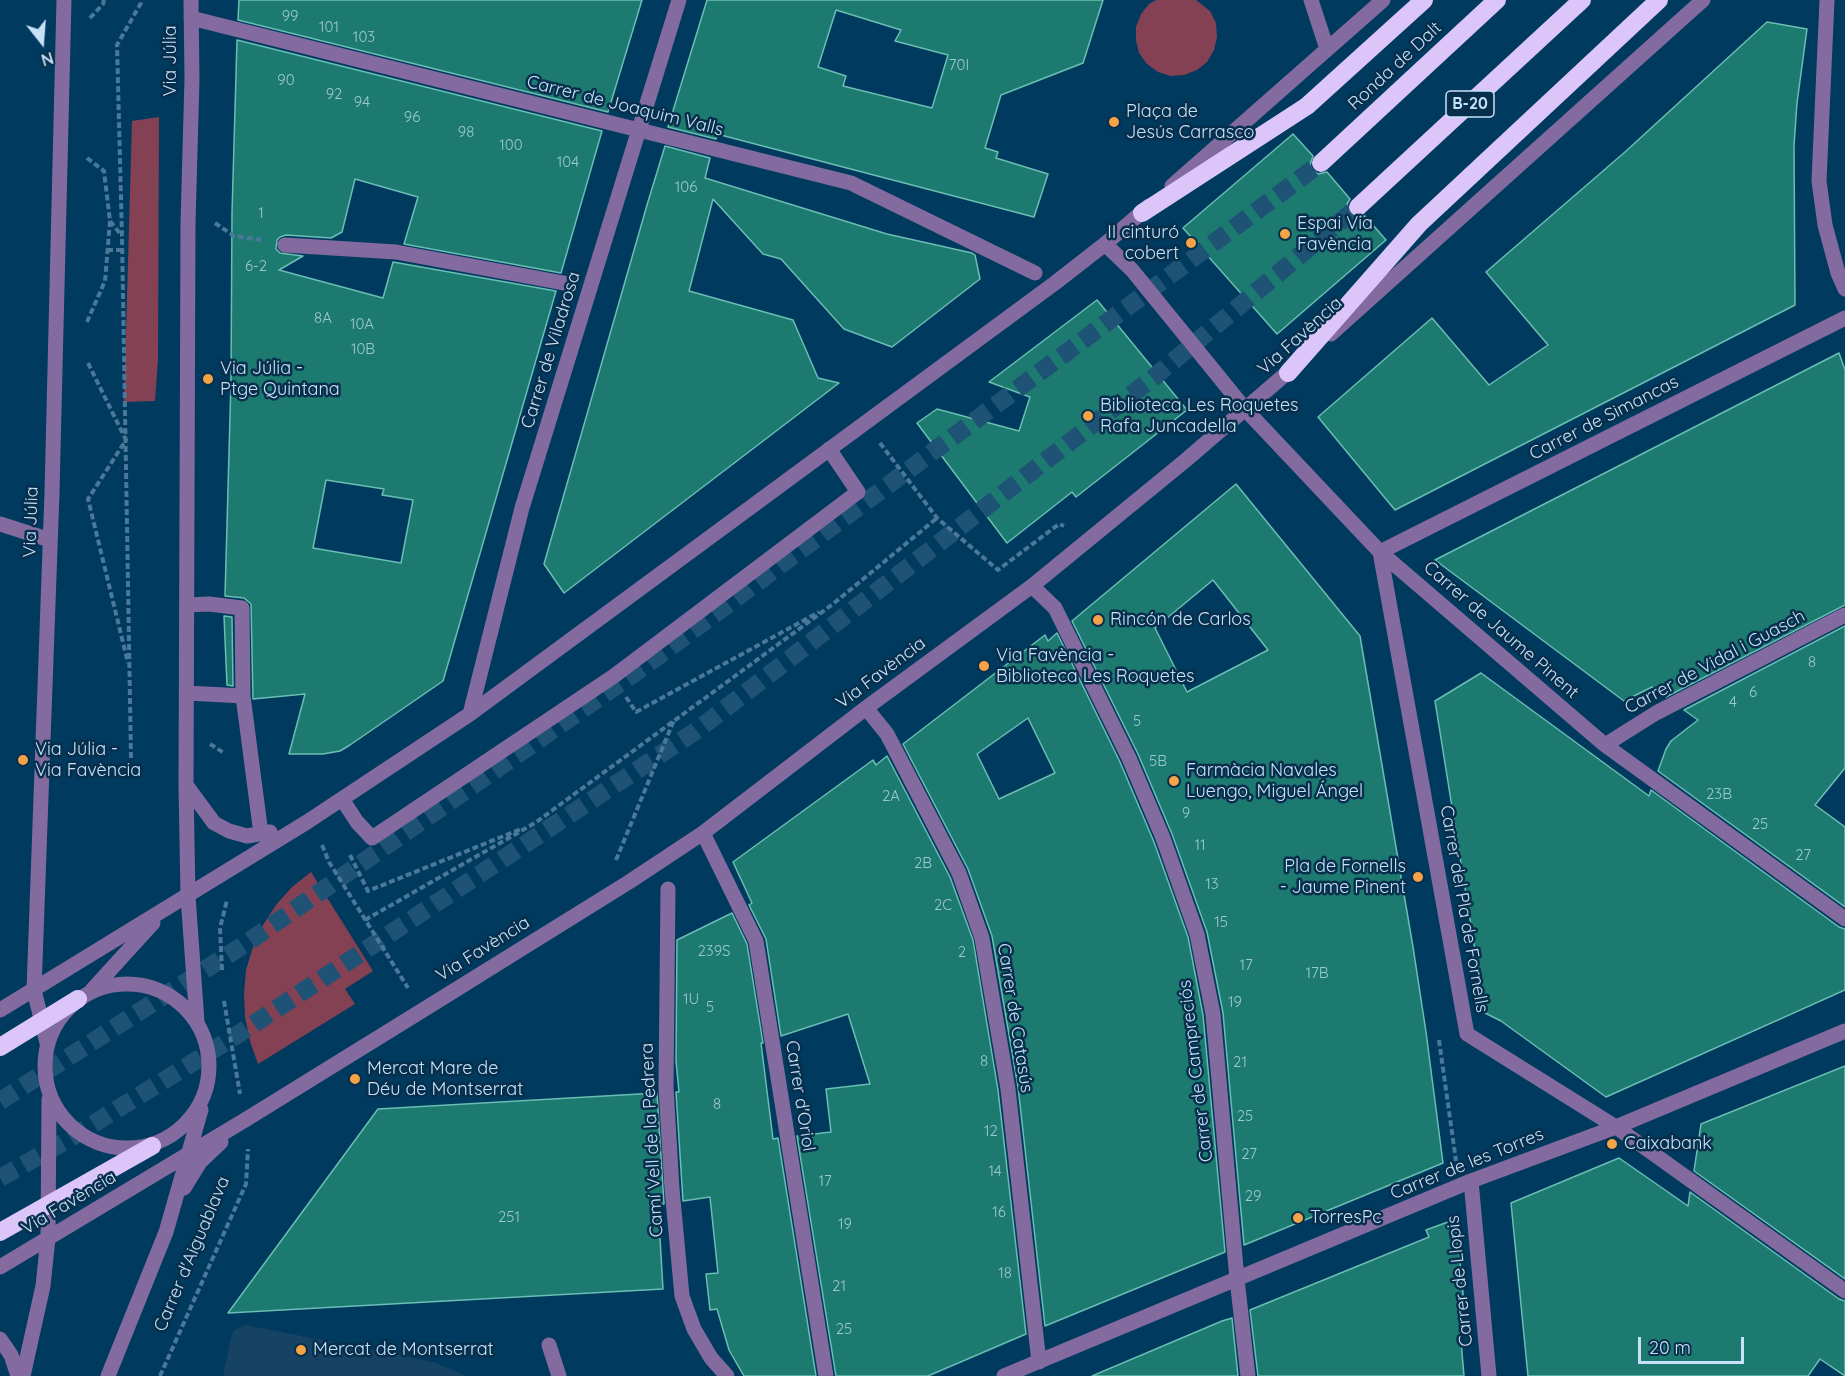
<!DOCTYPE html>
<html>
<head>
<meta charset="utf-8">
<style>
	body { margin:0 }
	#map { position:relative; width:1845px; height:1376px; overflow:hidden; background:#003a5f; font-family:Quicksand,sans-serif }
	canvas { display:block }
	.north { position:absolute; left:12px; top:12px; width:60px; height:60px; -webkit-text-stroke:4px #072f4c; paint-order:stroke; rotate:163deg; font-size:16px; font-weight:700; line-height:24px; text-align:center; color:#c7e1f8 }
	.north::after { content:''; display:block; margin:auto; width:21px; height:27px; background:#c7e1f8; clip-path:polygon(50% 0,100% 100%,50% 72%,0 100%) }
	.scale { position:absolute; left:1638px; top:1337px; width:106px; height:27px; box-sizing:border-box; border:3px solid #c7e1f8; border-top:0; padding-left:8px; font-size:18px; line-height:21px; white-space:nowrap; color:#c7e1f8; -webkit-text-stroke:4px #072f4c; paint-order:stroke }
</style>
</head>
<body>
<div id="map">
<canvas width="1845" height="1376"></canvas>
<div class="north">N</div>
<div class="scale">20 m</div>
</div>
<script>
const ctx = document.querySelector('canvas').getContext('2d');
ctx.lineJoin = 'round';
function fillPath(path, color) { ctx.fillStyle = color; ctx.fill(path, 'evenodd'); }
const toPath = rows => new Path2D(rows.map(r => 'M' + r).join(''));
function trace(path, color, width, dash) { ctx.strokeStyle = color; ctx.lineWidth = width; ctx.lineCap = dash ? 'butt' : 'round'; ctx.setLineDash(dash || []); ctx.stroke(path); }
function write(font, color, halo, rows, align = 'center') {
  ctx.font = font + ' Quicksand,sans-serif'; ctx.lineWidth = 5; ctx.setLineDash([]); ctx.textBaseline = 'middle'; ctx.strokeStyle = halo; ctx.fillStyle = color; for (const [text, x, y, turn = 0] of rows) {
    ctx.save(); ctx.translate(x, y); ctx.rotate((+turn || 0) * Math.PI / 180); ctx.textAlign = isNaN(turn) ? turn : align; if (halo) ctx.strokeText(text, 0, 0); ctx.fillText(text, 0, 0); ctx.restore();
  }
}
const built = toPath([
	[246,1325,433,1362,467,1376,223,1376,232,1333,236,1329]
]);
const green = toPath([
	[1156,0,1196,0,1210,11,1216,23,1217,37,1214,50,1207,62,1197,70,1184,75,1171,76,1158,72,1147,64,1139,53,1136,40,1136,27,1141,14,1149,4],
	[159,117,158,360,155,401,124,402,132,121],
	[311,872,373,971,345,989,355,1004,258,1064,250,1041,245,1017,244,994,246,970,253,947,263,925,276,905,292,887]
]);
const building = toPath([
	[239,0,642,0,608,112,238,20,239,0],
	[707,0,1103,0,1083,63,1001,95,985,148,998,152,996,158,1048,174,1034,217,717,134,716,139,668,127,707,0],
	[836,10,901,30,895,41,948,55,932,108,843,86,846,76,818,67,836,10],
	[1767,22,1807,29,1797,103,1794,145,1795,305,1395,510,1318,417,1432,318,1489,385,1548,345,1486,272,1625,152,1767,22],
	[237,40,602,131,561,273,404,244,418,197,355,179,342,232,331,238,286,235,280,237,277,240,276,249,280,253,303,256,279,270,383,298,393,262,556,291,443,681,350,745,340,751,323,754,289,754,305,694,253,699,251,604,244,598,225,596,231,381,232,213,237,40],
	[326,480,384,489,382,495,413,500,401,563,313,548,326,480],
	[1293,134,1313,156,1310,165,1312,170,1318,174,1327,172,1350,199,1347,204,1349,214,1355,218,1365,216,1386,240,1277,334,1183,228,1293,134],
	[665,146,710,158,705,178,887,234,972,253,975,255,980,279,892,347,844,329,781,259,763,254,713,199,689,291,793,320,818,378,839,383,564,593,544,564,647,205,665,146],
	[1097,300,1187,410,1076,497,1072,492,1007,543,917,423,937,409,1019,431,1030,397,989,382,1097,300],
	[1839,353,1845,370,1845,605,1666,697,1652,687,1624,701,1435,560,1839,353],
	[1236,484,1360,636,1413,947,1426,1032,1443,1163,1244,1245,1223,1013,1207,932,1172,834,1138,754,1072,621,1236,484],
	[1213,580,1268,650,1187,692,1155,628,1213,580],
	[224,616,232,617,233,686,227,685,224,616],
	[1845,626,1845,768,1815,805,1845,827,1845,907,1658,771,1666,749,1671,741,1698,720,1684,710,1845,626],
	[1057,633,1120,762,1154,842,1188,937,1203,1015,1225,1252,1045,1326,1018,1087,992,936,968,869,903,744,1045,635,1048,641,1057,633],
	[1028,718,1055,773,999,799,977,754,1028,718],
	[1481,673,1649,796,1651,790,1839,927,1845,929,1845,990,1606,1097,1501,1021,1485,1013,1435,701,1481,673],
	[887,756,950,877,973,940,998,1090,1026,1334,928,1376,836,1376,797,1136,831,1132,826,1089,870,1084,848,1014,781,1036,766,939,749,905,752,903,733,862,873,760,876,765,887,756],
	[732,913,747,944,763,1043,761,1043,773,1139,778,1138,816,1376,744,1376,729,1350,717,1309,710,1310,706,1274,718,1273,710,1197,683,1201,676,1092,679,1092,676,1061,677,940,732,913],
	[1845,1066,1845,1279,1694,1171,1701,1124,1845,1066],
	[657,1093,664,1204,658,1205,663,1289,228,1313,378,1109,657,1093],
	[1619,1158,1688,1206,1690,1192,1839,1299,1845,1301,1845,1376,1820,1359,1808,1376,1528,1376,1511,1203,1619,1158],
	[1456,1219,1464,1304,1458,1306,1464,1376,1258,1376,1250,1310,1429,1237,1426,1230,1456,1219],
	[1232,1318,1238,1376,1092,1376,1222,1321,1232,1318]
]);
const highwayTunnel = toPath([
	[0,1101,245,944,645,666,1321,163],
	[0,1178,69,1139,234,1037,696,731,1154,377,1358,207]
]);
const path = toPath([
	[90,18,103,4,104,0],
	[87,158,104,171,110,221,122,236],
	[215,223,234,236,261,240],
	[107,250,122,250],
	[87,322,105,281,110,221],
	[88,363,126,440,88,499,128,663],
	[880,443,937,518,998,570,1059,524,1064,526],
	[626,697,636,712,819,612],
	[210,744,224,753],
	[131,758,122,237,117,45,141,3,141,0],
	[322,845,329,862,408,988],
	[350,855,368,891,521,829],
	[616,860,674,720],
	[365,920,535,823,833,604,937,518],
	[222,970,220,928,227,900],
	[224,1001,240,1094],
	[1439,1040,1456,1161],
	[160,1376,246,1184,248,1149]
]);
const minor = toPath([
	[191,0,192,79,188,223,186,785,188,896,197,1022],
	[1311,0,1327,49],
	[1827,0,1819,181,1825,225,1838,273,1845,289],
	[191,18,851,183,1035,273],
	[1172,186,1383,0],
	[1105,244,1132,270,1245,409,1380,552,1605,745,1845,919],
	[285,245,396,252,569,284],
	[1331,334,1703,0],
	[0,524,50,540],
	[1380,552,1467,1034,1616,1127,1845,1291],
	[1380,552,1845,318],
	[1032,586,1055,608,1129,758,1163,838,1197,934,1213,1014,1237,1279,1248,1376],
	[188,605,209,604,242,608,243,696,261,834],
	[187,693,243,696],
	[866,708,887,734,959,873,982,938,1008,1089,1039,1362],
	[470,714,522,508,679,0],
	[1605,745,1656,713,1845,615],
	[186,785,214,823,229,831,247,836,270,832],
	[342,799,357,822,372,838,614,676,858,492,829,449],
	[703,833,756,941,826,1376],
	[668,889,666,1087,672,1189,682,1296,694,1329,711,1358,727,1376],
	'45 1066a82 82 0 1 1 164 0a82 82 0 1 1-164 0Z',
	[92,990,153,923],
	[0,1010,307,822,470,714,1055,283,1105,244,1149,206],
	[47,1043,34,990,52,493,64,0],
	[1471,1181,1489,1376],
	[184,1188,200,1162,221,1142],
	[0,1267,245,1120,423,1010,629,882,703,833,866,708,1032,586,1186,460,1295,366],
	[0,1339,11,1355,18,1376],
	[549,1345,559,1376],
	[23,1376,43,1286,48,1238,49,1099],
	[108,1376,166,1232,201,1110],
	[1004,1376,1471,1181,1616,1127,1845,1031]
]);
const highway = toPath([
	[1321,163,1497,0],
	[1358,207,1582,0],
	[1142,213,1307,106,1424,0],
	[1288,373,1419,224,1659,0],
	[0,1047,78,999],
	[0,1232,152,1146]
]);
const markers = [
	[1114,122,6,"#f6a247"],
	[1285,234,6,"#f6a247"],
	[1191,243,6,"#f6a247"],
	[208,379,6,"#f6a247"],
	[1088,416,6,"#f6a247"],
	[1098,620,6,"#f6a247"],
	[984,666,6,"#f6a247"],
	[23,760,6,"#f6a247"],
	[1174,781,6,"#f6a247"],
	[1418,877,6,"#f6a247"],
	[355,1079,6,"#f6a247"],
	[1612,1144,6,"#f6a247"],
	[1298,1218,6,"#f6a247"],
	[301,1350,6,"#f6a247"]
];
const numberNames = [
	["99",290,16],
	["101",329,27],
	["103",364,37],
	["70I",959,65],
	["90",286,80],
	["92",334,94],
	["94",362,102],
	["96",412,117],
	["98",466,132],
	["100",511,145],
	["104",568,162],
	["106",686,187],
	["1",261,213],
	["6-2",256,266],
	["8A",323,318],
	["10A",362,324],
	["10B",363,349],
	["8",1812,662],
	["6",1753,692],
	["4",1733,702],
	["5",1137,721],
	["5B",1158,761],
	["23B",1719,794],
	["2A",891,796],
	["9",1186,813],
	["25",1760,824],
	["11",1200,845],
	["27",1803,855],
	["2B",923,863],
	["13",1212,884],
	["2C",943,905],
	["15",1221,922],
	["239S",714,951],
	["2",962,952],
	["17",1246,965],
	["17B",1317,973],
	["1U",691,999],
	["19",1235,1002],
	["5",710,1007],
	["8",984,1061],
	["21",1240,1062],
	["8",717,1104],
	["25",1245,1116],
	["12",991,1131],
	["27",1249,1154],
	["14",995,1171],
	["17",825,1181],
	["29",1253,1196],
	["16",999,1212],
	["251",509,1217],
	["19",845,1224],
	["18",1005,1273],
	["21",839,1286],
	["25",844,1329]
];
const shields = [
	[1470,104,48]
];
const shieldNames = [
	["B-20",1470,104]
];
const streetNames = [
	["Via Júlia",171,61,-90],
	["Ronda de Dalt",1395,66,-43],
	["Carrer de Joaquim Valls",625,106,14],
	["Via Favència",1300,336,-42],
	["Carrer de Viladrosa",551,350,-73],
	["Carrer de Simancas",1604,418,-27],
	["Via Júlia",31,522,-88],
	["Carrer de Jaume Pinent",1501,630,41],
	["Carrer de Vidal i Guasch",1715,662,-28],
	["Via Favència",881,673,-37],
	["Carrer del Pla de Fornells",1464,909,80],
	["Via Favència",483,949,-32],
	["Carrer de Catasús",1015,1018,81],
	["Carrer de Campreciós",1196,1071,-97],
	["Carrer d'Oriol",800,1096,81],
	["Camí Vell de la Pedrera",652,1140,-93],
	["Carrer de les Torres",1467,1164,-22],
	["Via Favència",69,1203,-31],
	["Carrer d'Aiguablava",192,1254,-67],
	["Carrer de Llopis",1460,1281,-96]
];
const poiNames = [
	["Plaça de",1126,112],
	["Jesús Carrasco",1126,133],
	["Espai Via",1297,224],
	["Favència",1297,245],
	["II cinturó",1179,233,"right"],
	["cobert",1179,254,"right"],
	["Via Júlia -",220,369],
	["Ptge Quintana",220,390],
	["Biblioteca Les Roquetes",1100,406],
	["Rafa Juncadella",1100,427],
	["Rincón de Carlos",1110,620],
	["Via Favència -",996,656],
	["Biblioteca Les Roquetes",996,677],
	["Via Júlia -",35,750],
	["Via Favència",35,771],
	["Farmàcia Navales",1186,771],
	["Luengo, Miguel Ángel",1186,792],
	["Pla de Fornells",1406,867,"right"],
	["- Jaume Pinent",1406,888,"right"],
	["Mercat Mare de",367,1069],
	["Déu de Montserrat",367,1090],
	["Caixabank",1624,1144],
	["TorresPc",1310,1218],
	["Mercat de Montserrat",313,1350]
];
fillPath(built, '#164364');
fillPath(green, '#844153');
fillPath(building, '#1d7a70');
trace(building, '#6abeb3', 1.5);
trace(highwayTunnel, '#1e5376', 18, [18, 9]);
trace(path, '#4a7898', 4, [6, 3]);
trace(minor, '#836ba0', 15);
trace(highway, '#dcc5f9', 18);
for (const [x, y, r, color] of markers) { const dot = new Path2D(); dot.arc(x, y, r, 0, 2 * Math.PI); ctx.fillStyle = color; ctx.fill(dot); trace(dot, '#072f4c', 2); }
write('15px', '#9cc7d6', null, numberNames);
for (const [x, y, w] of shields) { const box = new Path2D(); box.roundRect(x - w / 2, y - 13, w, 26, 4.5); ctx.fillStyle = '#072f4c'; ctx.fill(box); trace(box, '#c7e1f8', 1.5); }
write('bold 16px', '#c7e1f8', null, shieldNames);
write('18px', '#c7e1f8', '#072f4c', streetNames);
write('18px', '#c7e1f8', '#072f4c', poiNames, 'left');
</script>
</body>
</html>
